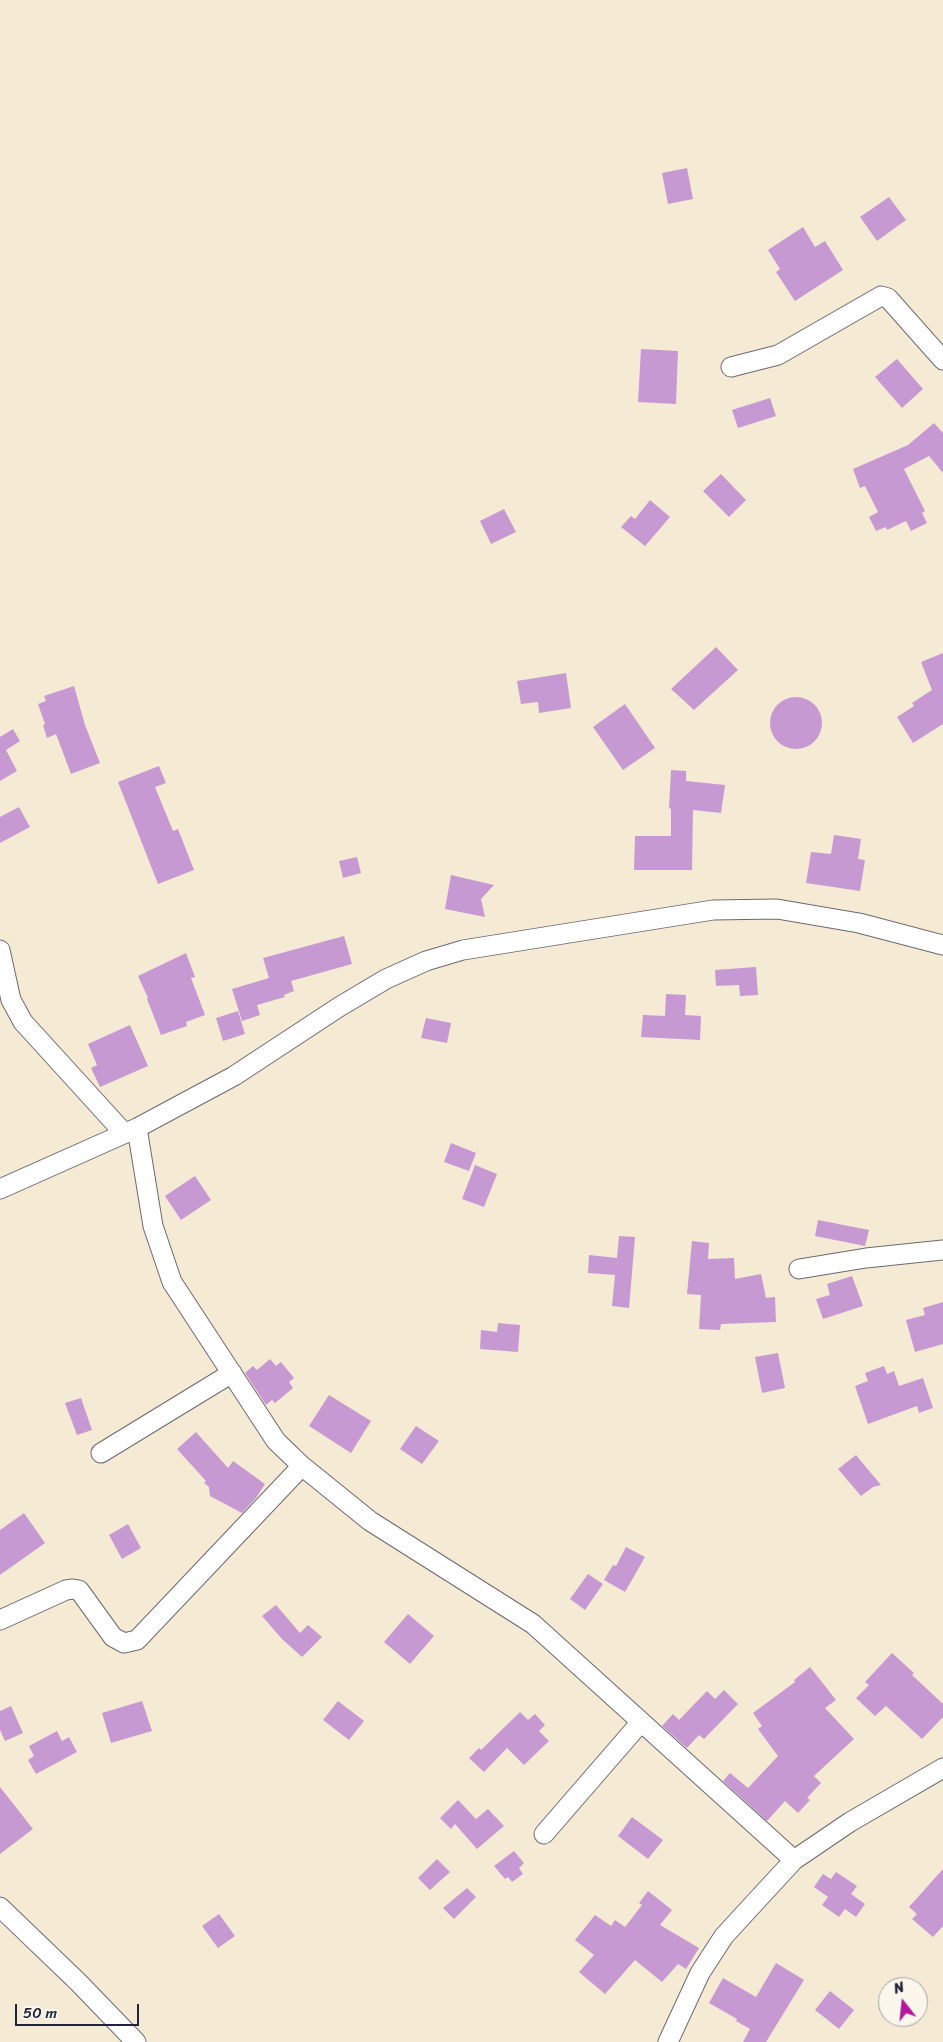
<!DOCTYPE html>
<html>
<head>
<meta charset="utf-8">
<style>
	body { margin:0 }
	#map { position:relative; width:943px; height:2042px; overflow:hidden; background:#f5ebd5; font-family:Sriracha,sans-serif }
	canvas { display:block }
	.north { position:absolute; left:878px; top:1977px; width:50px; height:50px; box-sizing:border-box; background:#fbf7ec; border:1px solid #a4a2a5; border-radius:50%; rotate:344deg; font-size:14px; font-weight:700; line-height:20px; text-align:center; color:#22223b }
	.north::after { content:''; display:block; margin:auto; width:18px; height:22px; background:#b5179e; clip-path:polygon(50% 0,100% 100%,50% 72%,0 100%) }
	.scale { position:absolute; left:15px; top:2004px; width:124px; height:22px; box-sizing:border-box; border:2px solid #22223b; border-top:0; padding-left:6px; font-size:15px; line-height:18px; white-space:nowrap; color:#22223b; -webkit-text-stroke:4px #fbf7ec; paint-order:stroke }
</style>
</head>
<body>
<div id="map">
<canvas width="943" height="2042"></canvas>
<div class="north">N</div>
<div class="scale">50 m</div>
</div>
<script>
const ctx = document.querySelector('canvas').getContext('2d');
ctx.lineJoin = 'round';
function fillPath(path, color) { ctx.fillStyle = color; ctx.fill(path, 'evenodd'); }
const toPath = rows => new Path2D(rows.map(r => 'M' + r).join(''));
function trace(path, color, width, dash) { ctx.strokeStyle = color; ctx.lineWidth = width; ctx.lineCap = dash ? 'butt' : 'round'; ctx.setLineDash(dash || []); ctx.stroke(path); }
const building = toPath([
	[687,168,693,199,668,204,662,173],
	[889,197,906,220,877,241,860,217],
	[803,227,815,247,825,241,843,270,795,301,776,272,780,269,768,250],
	[641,349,678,351,676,404,638,402],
	[897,359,923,389,902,408,875,377],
	[770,398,776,416,738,428,732,410],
	[934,423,943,433,943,473,929,456,904,469,925,511,922,513,927,523,911,531,906,521,887,530,886,527,876,531,869,517,878,512,865,486,860,488,853,469,908,445],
	[721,474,746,500,729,517,703,491],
	[650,500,670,517,645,546,621,527,631,516,635,519],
	[504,509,516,532,491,544,480,521],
	[716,647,738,670,694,710,671,689],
	[943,653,943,724,913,743,897,717,914,706,912,703,932,690,921,662],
	[566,673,571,708,539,713,538,702,521,704,517,681],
	[74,686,85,725,100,763,71,774,56,734,47,738,43,725,45,724,38,704,46,701,44,696],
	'770 723a26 26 0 1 1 52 0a26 26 0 1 1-52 0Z',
	[625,704,655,748,623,770,593,727],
	[13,729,20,741,6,750,17,771,0,781,0,737],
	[159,766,166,783,155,787,173,831,178,829,194,870,158,884,118,782],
	[671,770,686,771,686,781,725,785,721,813,693,810,692,870,634,870,635,836,671,836,671,809,669,808],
	[19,807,30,827,0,843,0,817],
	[834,835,861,839,858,859,865,860,860,891,806,883,811,852,831,854],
	[357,857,361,873,343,878,339,861],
	[451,875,494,885,481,899,485,917,445,909],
	[344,936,352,964,291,981,294,991,284,995,285,997,257,1005,260,1015,242,1021,232,989,269,978,263,958],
	[186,953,195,977,191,978,205,1015,186,1022,187,1026,161,1035,147,999,148,998,138,976],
	[756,967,758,995,740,996,739,985,716,986,715,970],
	[666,994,686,995,685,1015,701,1016,700,1040,641,1037,643,1015,665,1016],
	[238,1011,245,1034,223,1041,216,1018],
	[426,1018,451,1023,447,1043,421,1038],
	[130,1025,148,1066,100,1087,91,1068,97,1065,88,1044],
	[451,1143,476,1153,469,1171,444,1162],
	[475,1165,497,1174,484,1207,462,1199],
	[195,1176,211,1200,181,1220,165,1196],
	[818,1220,869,1230,865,1246,815,1236],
	[619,1236,635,1237,629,1308,612,1306,615,1275,588,1273,589,1255,617,1258],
	[692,1241,709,1243,708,1259,734,1258,735,1279,761,1274,766,1298,775,1297,776,1322,721,1324,720,1330,699,1329,701,1295,687,1294],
	[852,1276,863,1306,823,1319,816,1299,830,1295,827,1284],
	[943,1302,943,1344,915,1352,906,1320,925,1315,923,1308],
	[498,1323,520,1325,518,1352,480,1349,481,1330,497,1332],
	[778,1353,785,1388,762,1393,755,1357],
	[270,1359,276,1366,281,1362,294,1378,289,1382,293,1388,275,1403,272,1400,266,1405,245,1373,253,1366,257,1370],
	[884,1366,887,1374,894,1371,899,1386,923,1378,933,1408,919,1413,917,1406,868,1424,855,1386,868,1381,865,1373],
	[329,1395,371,1421,351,1453,309,1426],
	[81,1398,92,1430,77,1435,65,1403],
	[416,1426,439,1441,422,1464,400,1449],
	[196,1432,228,1468,233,1461,265,1484,256,1498,242,1513,210,1496,209,1487,204,1483,206,1481,177,1449],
	[856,1455,881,1485,873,1487,861,1496,838,1469],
	[24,1513,45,1543,0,1575,0,1530],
	[128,1524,141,1548,122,1559,109,1535],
	[626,1547,645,1557,625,1592,604,1580,613,1565,616,1566],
	[588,1574,603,1584,585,1610,570,1599],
	[276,1605,300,1633,308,1625,322,1637,302,1657,282,1639,262,1616],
	[408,1614,434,1636,410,1664,384,1642],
	[892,1653,914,1673,912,1675,943,1704,943,1717,922,1739,886,1706,875,1716,856,1698,869,1685,865,1682],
	[810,1667,836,1700,825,1708,854,1739,814,1776,821,1783,807,1798,810,1800,798,1813,785,1801,767,1821,723,1781,730,1773,748,1788,778,1756,758,1729,762,1726,753,1713,795,1682,794,1680],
	[724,1690,738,1704,704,1739,699,1735,687,1748,662,1726,673,1714,679,1720,707,1691,715,1699],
	[142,1701,152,1731,111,1743,102,1713],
	[338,1701,364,1721,349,1740,323,1720],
	[11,1706,23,1733,5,1741,0,1730,0,1711],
	[520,1712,528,1720,535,1714,545,1725,539,1731,549,1741,524,1765,507,1748,484,1772,469,1758,479,1748,481,1750],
	[57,1731,62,1741,69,1737,77,1752,36,1774,28,1760,34,1756,29,1746],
	[0,1787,33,1829,0,1854],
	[458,1800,476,1819,488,1809,504,1826,477,1849,455,1824,451,1829,440,1818],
	[632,1817,663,1840,648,1859,618,1836],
	[514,1851,524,1863,519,1868,523,1874,512,1882,508,1877,505,1879,494,1866],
	[437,1859,450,1872,430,1890,418,1878],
	[943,1869,943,1926,933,1937,912,1919,917,1914,909,1907],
	[836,1872,857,1886,851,1894,865,1904,856,1917,845,1909,839,1917,822,1905,828,1897,814,1887,823,1874,831,1879],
	[467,1888,476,1897,454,1919,443,1908],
	[648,1891,672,1910,660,1925,699,1948,686,1969,678,1964,662,1982,635,1960,605,1994,579,1972,594,1955,575,1940,595,1915,611,1926,615,1920,625,1927,642,1905,639,1903],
	[219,1914,235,1936,218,1948,202,1926],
	[776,1963,804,1980,766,2042,743,2042,750,2029,736,2021,737,2019,709,2003,723,1978,756,1997],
	[830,1991,854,2010,839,2029,815,2010]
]);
const street = toPath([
	[731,367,778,355,881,296,888,298,943,360],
	[0,950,11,1000,23,1022,124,1133],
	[137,1128,153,1226,172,1282,276,1441,302,1466,370,1521,533,1624,794,1860],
	[0,1189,137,1128,234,1076,339,1007,386,979,426,961,463,950,713,910,777,909,859,923,943,945],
	[799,1269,866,1258,943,1250],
	[101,1453,232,1373],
	[0,1620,66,1590,73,1589,79,1590,113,1637,124,1643,137,1640,302,1466],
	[544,1834,641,1722],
	[0,1907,78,1982,136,2042],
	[668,2042,700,1973,724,1936,794,1860,850,1822,943,1768]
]);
fillPath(building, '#c799d3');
trace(street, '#6c6871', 21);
trace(street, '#fff', 19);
</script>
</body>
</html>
